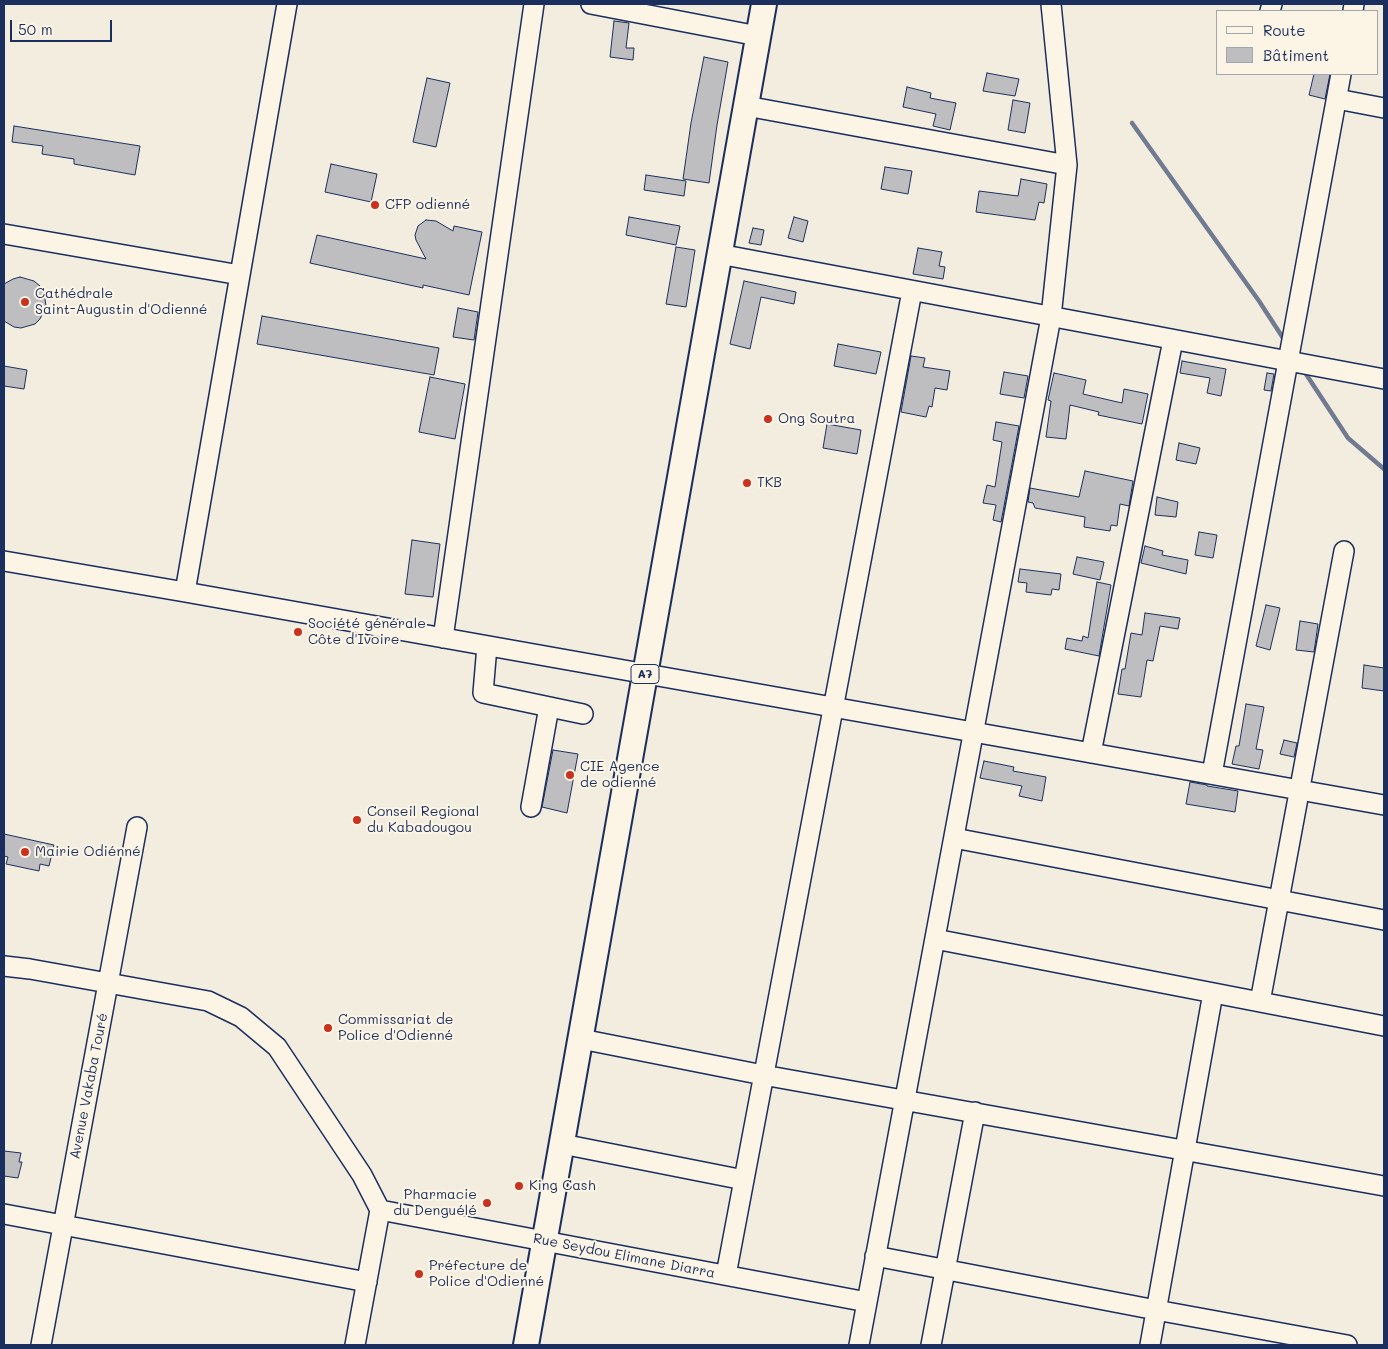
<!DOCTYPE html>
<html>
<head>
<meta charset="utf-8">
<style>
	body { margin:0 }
	#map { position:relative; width:1388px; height:1349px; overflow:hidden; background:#f3ede0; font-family:Mali,sans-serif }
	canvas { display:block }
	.frame { position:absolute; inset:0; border:5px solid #1b2f5e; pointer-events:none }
	.legend { position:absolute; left:1216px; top:10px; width:162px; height:65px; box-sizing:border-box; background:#fcf5e5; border:1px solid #a2a6af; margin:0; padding:6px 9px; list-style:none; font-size:15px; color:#1b2f5e }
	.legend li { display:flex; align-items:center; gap:10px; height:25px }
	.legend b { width:25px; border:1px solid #a2a6af }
	.scale { position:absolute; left:10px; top:20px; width:102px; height:22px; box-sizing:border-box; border:2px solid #1b2f5e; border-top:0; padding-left:6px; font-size:15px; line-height:18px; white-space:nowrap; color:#1b2f5e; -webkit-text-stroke:4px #fcf5e5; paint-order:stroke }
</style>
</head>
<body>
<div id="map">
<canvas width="1388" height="1349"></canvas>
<div class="frame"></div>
<ul class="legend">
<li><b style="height:6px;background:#fcf5e5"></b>Route</li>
<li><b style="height:14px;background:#bebec0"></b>Bâtiment</li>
</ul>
<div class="scale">50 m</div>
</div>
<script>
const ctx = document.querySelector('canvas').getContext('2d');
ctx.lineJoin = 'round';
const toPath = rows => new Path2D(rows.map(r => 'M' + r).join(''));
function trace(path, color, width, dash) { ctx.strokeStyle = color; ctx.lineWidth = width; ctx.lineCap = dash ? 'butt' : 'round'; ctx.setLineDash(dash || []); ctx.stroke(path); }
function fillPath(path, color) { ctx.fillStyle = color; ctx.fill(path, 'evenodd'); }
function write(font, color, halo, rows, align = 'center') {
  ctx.font = font + ' Mali,sans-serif'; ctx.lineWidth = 4; ctx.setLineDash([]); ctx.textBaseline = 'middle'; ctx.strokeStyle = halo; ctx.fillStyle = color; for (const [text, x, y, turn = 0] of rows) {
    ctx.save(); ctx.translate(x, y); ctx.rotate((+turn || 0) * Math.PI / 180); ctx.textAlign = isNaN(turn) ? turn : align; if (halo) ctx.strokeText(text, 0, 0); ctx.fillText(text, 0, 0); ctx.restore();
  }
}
const stream = toPath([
	[1132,123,1259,301,1285,341],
	[1304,371,1348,438,1384,469]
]);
const building = toPath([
	[614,21,629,23,626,48,634,48,633,60,610,57,614,21],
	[704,57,728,62,717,125,709,183,683,179,691,123,704,57],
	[987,73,1019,79,1015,96,983,91,987,73],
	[1314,74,1330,74,1325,99,1309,95,1314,74],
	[427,78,450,83,436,147,413,142,427,78],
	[907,87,931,93,930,98,956,103,950,130,933,126,936,114,903,107,907,87],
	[1013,100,1030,103,1025,133,1008,130,1013,100],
	[14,126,140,146,135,175,74,164,74,159,42,154,43,146,12,142,14,126],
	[331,164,377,174,371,202,325,192,331,164],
	[885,167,912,171,908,194,881,189,885,167],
	[646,175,686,181,684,196,644,190,646,175],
	[1021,179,1047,184,1044,203,1039,202,1035,220,976,212,979,191,1018,196,1021,179],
	[629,217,680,226,676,245,626,235,629,217],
	[794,217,808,221,803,242,788,238,794,217],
	[426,220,436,221,453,231,454,226,482,232,469,295,423,285,423,288,310,263,317,235,426,259,416,240,415,235,418,226,426,220],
	[753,228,764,230,761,245,749,243,753,228],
	[676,247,695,250,686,307,666,304,676,247],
	[918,248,942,252,939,266,945,267,943,279,913,274,918,248],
	[20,277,34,281,40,286,45,299,46,306,40,319,35,324,21,328,14,327,4,321,4,284,13,279,20,277],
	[744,281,796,292,794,304,761,297,750,349,730,344,744,281],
	[458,308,478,312,474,340,453,337,458,308],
	[262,316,439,348,434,375,257,344,262,316],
	[838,344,881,352,876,374,834,366,838,344],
	[911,356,925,358,923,367,950,371,947,390,935,388,932,407,929,406,926,417,901,412,911,356],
	[1182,361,1226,369,1221,396,1207,393,1210,378,1180,373,1182,361],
	[4,366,27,370,24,389,4,386,4,366],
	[1004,372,1028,376,1024,398,1000,394,1004,372],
	[1054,373,1086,380,1083,394,1122,403,1124,389,1148,394,1142,424,1098,415,1099,412,1070,405,1066,439,1046,437,1051,401,1048,400,1054,373],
	[1267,373,1274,374,1271,391,1264,390,1267,373],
	[430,377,465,384,455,439,419,432,430,377],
	[996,422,1019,426,1001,522,993,520,996,505,983,503,987,485,995,487,1002,442,993,440,996,422],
	[827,424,861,430,857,454,823,448,827,424],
	[1179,443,1200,448,1196,464,1176,460,1179,443],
	[1085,471,1133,481,1129,506,1120,504,1117,526,1111,525,1110,531,1084,527,1085,517,1035,508,1033,503,1028,502,1030,488,1079,497,1085,471],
	[1157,497,1178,502,1176,517,1155,515,1157,497],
	[1199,532,1217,535,1213,558,1195,555,1199,532],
	[412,540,440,544,433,597,405,594,412,540],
	[1145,546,1163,551,1162,555,1188,560,1186,574,1141,563,1145,546],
	[1077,557,1104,562,1100,580,1073,574,1077,557],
	[1020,569,1061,574,1059,590,1052,589,1051,595,1026,592,1027,583,1018,582,1020,569],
	[1097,582,1111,585,1099,656,1065,649,1067,638,1082,641,1083,636,1088,638,1097,582],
	[1266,605,1280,608,1270,650,1256,646,1266,605],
	[1145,613,1180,618,1178,629,1160,626,1153,661,1147,660,1141,697,1118,694,1122,669,1125,669,1131,633,1142,635,1145,613],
	[1300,621,1318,624,1314,652,1296,650,1300,621],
	[1364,665,1384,668,1384,691,1362,688,1364,665],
	[1246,704,1264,707,1256,749,1263,750,1259,769,1232,764,1236,746,1239,746,1246,704],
	[1284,740,1297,743,1294,757,1280,754,1284,740],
	[553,750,578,754,567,813,542,807,553,750],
	[984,761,1014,767,1013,771,1046,777,1042,801,1019,796,1022,786,980,778,984,761],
	[1190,782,1207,785,1207,786,1238,791,1235,812,1186,804,1190,782],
	[4,834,54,845,49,866,40,864,39,871,6,864,8,857,4,856,4,834],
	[4,1151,21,1153,19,1162,22,1162,18,1178,4,1176,4,1151]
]);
const minor = toPath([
	[591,4,758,36],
	[1270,11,1272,4],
	[1353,11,1354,4],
	[1337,99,1384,108],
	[746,106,1067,165],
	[4,234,240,275],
	[719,254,1384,379],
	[4,561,185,592,1384,805],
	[185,592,287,4],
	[443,638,534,4],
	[487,646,483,693,583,714],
	[1091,753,1173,340],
	[1212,774,1341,74],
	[531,807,549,707],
	[954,838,1384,920],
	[935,939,1384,1026],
	[4,966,30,969,208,1001,241,1017,277,1047,362,1175,380,1210,355,1345],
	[1260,1002,1344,551],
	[581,1039,763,1075,1384,1186],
	[562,1144,744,1180],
	[380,1210,867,1302],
	[4,1214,367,1282],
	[875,1256,1156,1310,1347,1345],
	[726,1275,912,291],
	[41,1345,137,827],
	[859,1345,1051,317,1067,165,1051,4],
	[931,1345,975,1112],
	[1150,1345,1213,993]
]);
const major = toPath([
	[526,1345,764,4]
]);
const markers = [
	[375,205,5,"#c8321e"],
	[25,302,5,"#c8321e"],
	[768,419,5,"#c8321e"],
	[747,483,5,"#c8321e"],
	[298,632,5,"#c8321e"],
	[570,775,5,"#c8321e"],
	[357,820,5,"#c8321e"],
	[25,852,5,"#c8321e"],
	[328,1028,5,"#c8321e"],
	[519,1186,5,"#c8321e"],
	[487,1203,5,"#c8321e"],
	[419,1274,5,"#c8321e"]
];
const shields = [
	[645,674,28]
];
const shieldNames = [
	["A7",645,674]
];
const poiNames = [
	["CFP odienné",385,205],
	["Cathédrale",35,294],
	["Saint-Augustin d'Odienné",35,310],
	["Ong Soutra",778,419],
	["TKB",757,483],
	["Société générale",308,624],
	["Côte d'Ivoire",308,640],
	["CIE Agence",580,767],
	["de odienné",580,783],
	["Conseil Regional",367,812],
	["du Kabadougou",367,828],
	["Mairie Odiénné",35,852],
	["Commissariat de",338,1020],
	["Police d'Odienné",338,1036],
	["King Cash",529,1186],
	["Pharmacie",477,1195,"right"],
	["du Denguélé",477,1211,"right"],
	["Préfecture de",429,1266],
	["Police d'Odienné",429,1282]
];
const streetNames = [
	["Avenue Vakaba Touré",89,1086,-79],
	["Rue Seydou Elimane Diarra",624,1256,11]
];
trace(stream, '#707a91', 4.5);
fillPath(building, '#bebec0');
trace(building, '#1b2f5e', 1);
trace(minor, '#1b2f5e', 22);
trace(major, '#1b2f5e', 28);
trace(minor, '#fcf5e5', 19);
trace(major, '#fcf5e5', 24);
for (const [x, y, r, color] of markers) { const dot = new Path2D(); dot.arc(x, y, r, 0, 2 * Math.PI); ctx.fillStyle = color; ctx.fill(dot); trace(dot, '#fcf5e5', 2); }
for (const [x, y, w] of shields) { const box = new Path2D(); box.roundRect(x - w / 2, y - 9.5, w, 19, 4); ctx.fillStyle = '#fcf5e5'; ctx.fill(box); trace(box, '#1b2f5e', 1); }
write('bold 12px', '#1b2f5e', null, shieldNames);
write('14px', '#1b2f5e', '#fcf5e5', poiNames, 'left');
write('14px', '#1b2f5e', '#fcf5e5', streetNames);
</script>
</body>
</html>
